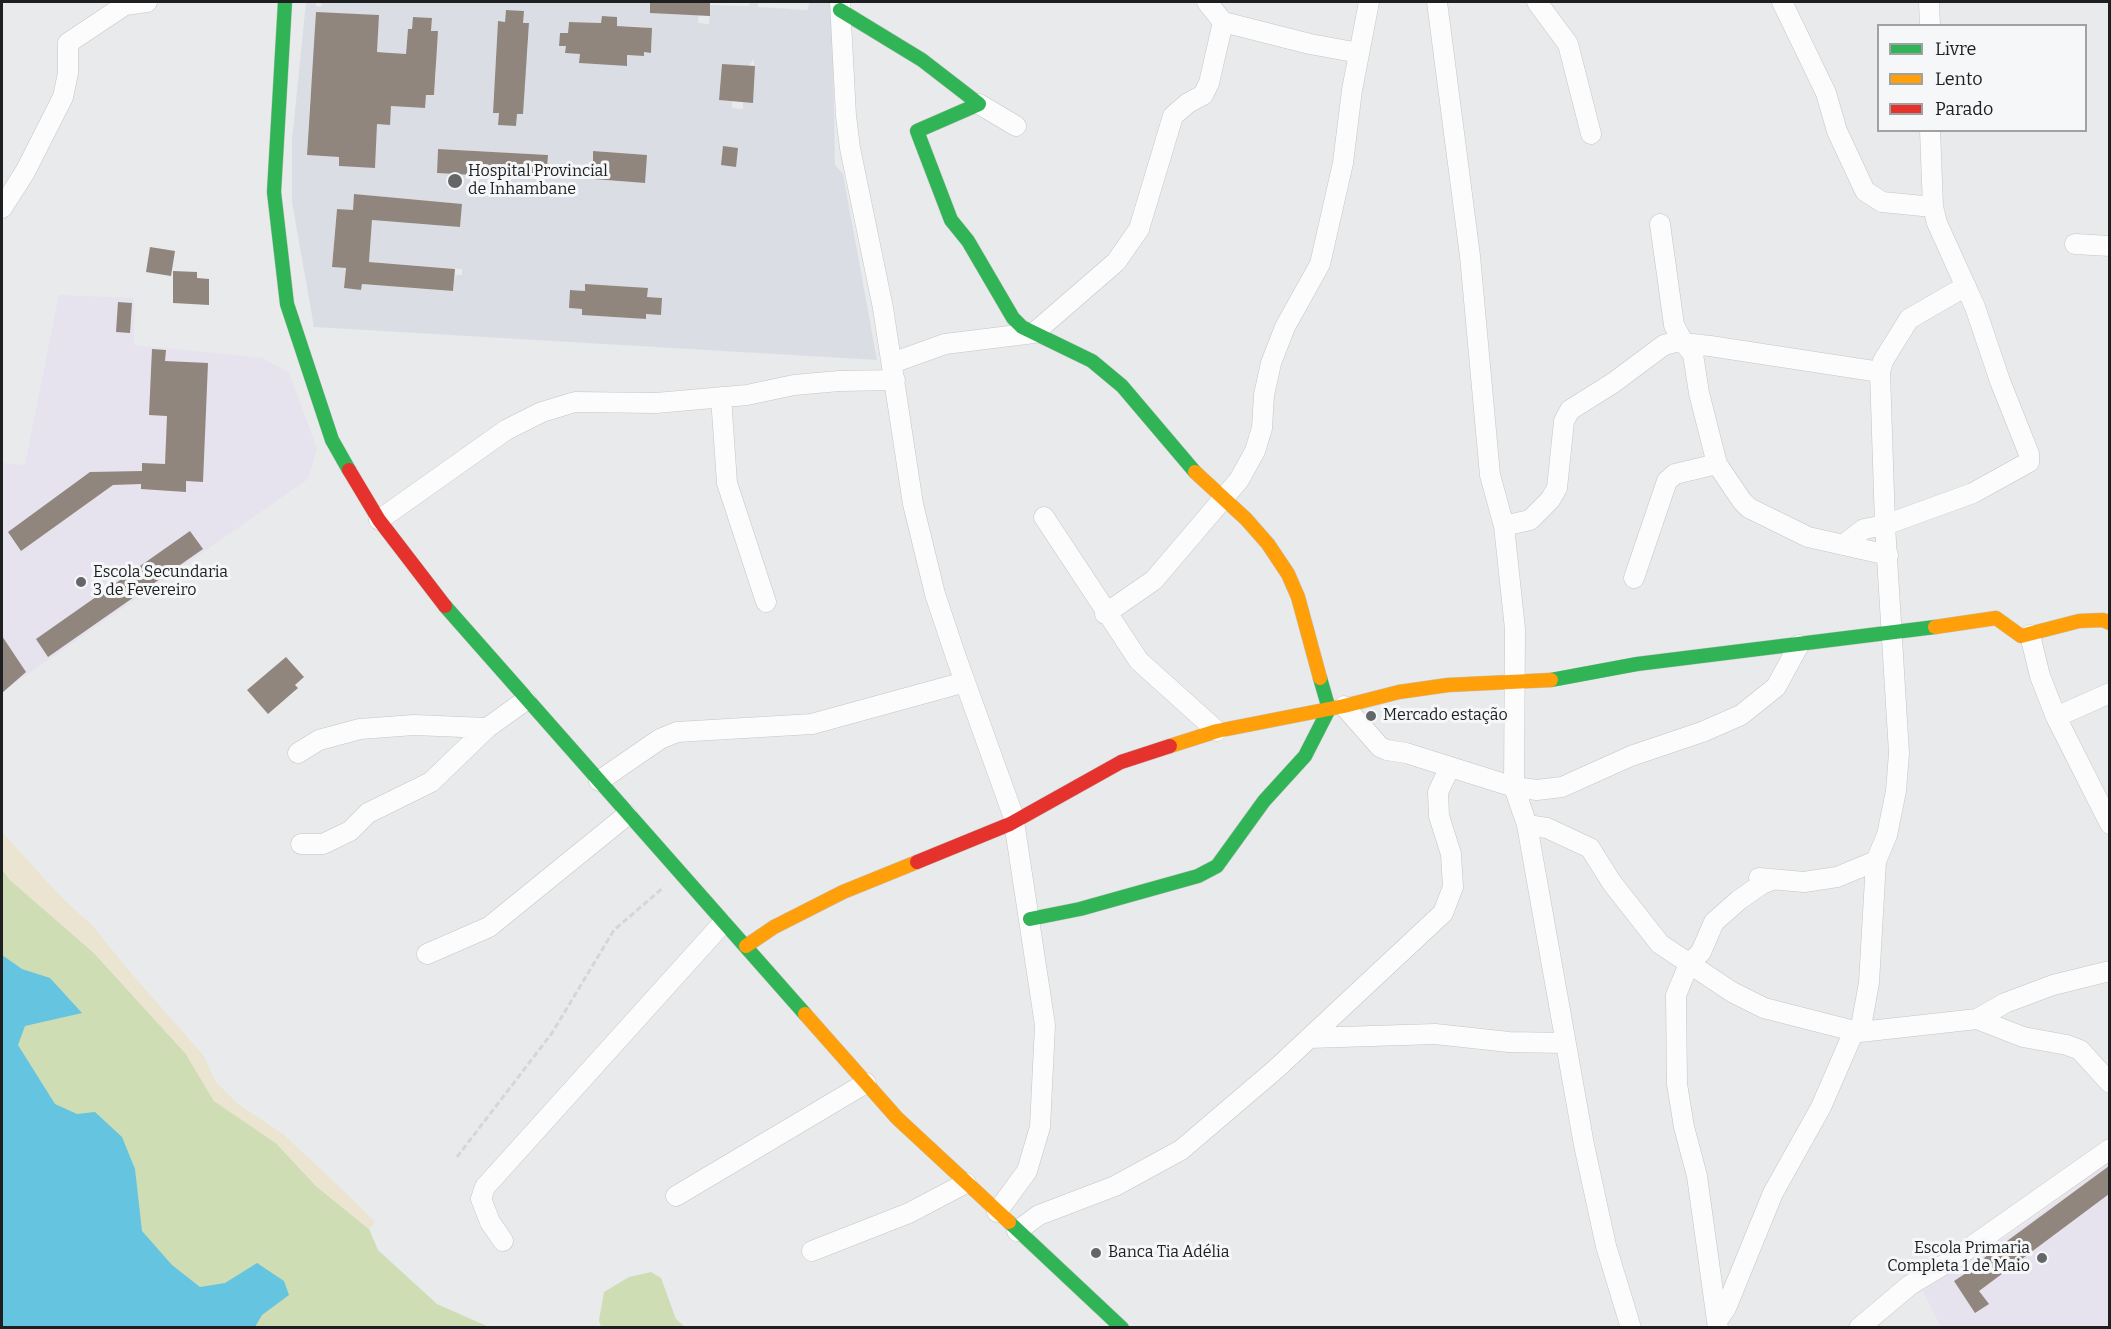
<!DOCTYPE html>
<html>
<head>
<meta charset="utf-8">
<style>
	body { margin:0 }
	#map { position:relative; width:2111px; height:1329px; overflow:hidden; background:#e9eaeb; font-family:Bitter,serif }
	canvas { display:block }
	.frame { position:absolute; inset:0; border:3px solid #1e1f20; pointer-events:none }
	.legend { position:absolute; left:1877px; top:24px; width:210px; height:108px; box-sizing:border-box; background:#f6f7f9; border:2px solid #a0a1a2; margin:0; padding:8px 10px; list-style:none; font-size:18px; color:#1e1f20 }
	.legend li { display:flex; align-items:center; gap:12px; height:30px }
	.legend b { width:30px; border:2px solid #a0a1a2 }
</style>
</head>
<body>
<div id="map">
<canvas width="2111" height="1329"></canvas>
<div class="frame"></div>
<ul class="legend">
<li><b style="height:8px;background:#30b455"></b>Livre</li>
<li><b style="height:8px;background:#ff9f0a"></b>Lento</li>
<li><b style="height:8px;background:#e5322d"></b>Parado</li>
</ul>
</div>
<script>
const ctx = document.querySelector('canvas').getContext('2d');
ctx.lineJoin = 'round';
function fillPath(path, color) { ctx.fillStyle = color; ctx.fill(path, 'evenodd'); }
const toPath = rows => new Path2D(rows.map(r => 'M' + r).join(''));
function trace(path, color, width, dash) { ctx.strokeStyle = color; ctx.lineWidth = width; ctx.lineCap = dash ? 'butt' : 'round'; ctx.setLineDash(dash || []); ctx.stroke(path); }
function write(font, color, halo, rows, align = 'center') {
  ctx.font = font + ' Bitter,serif'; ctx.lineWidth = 6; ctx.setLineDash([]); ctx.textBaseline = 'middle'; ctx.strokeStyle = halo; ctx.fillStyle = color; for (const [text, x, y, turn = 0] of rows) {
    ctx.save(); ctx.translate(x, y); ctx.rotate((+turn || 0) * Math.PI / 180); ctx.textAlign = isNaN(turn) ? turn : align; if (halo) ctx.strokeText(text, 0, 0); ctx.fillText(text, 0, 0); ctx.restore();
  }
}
const built = toPath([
	[306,2,316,2,316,6,321,7,322,2,664,2,664,14,678,14,679,2,699,2,698,23,709,24,710,5,749,6,750,2,758,2,758,7,808,10,809,2,832,2,835,165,843,174,877,360,314,327,292,202,292,140],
	[506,10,523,11,523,23,529,23,527,60,523,61,523,114,517,114,516,126,498,125,499,113,493,113,498,22,505,22],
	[329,13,378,15,377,52,395,53,391,104,349,138,376,139,375,167,339,166,339,157,307,155,310,98],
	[602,16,617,17,617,26,646,27,646,38,652,39,651,53,644,52,644,56,627,55,626,66,580,63,580,54,566,53,566,46,559,46,560,33,568,33,569,22,601,23],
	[414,17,432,18,431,31,438,31,432,71,436,72,434,95,426,95,424,108,408,107,403,93,408,29,412,29],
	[754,59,753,103,743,102,743,109,732,108,732,101,719,100,722,64,749,66],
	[438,149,547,155,546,178,437,173],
	[593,151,646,155,644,183,593,179],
	[354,194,462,205,460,227,372,220,369,262,462,269,462,275,455,275,453,291,362,284,361,290,344,288,346,266,332,267,337,209,353,212],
	[585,285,648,289,647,297,662,298,646,314,645,319,582,315,582,309,569,308,570,290,585,291]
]);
const education = toPath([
	[59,295,134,298,134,345,262,358,289,373,317,448,308,479,5,690,2,685,2,463,25,465],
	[2109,1162,2109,1327,1941,1327,1923,1291,2025,1225]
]);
const green = toPath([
	[2,869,9,879,94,953,186,1054,214,1101,276,1143,316,1186,369,1229,378,1250,437,1304,489,1327,2,1327],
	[651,1272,661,1278,676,1319,685,1327,601,1327,599,1320,604,1292,629,1277]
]);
const sand = toPath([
	[2,832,62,898,93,926,124,965,203,1055,216,1082,238,1104,283,1134,346,1193,375,1222,369,1229,316,1186,276,1143,214,1101,186,1054,94,953,9,879,2,869]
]);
const water = toPath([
	[2,955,22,969,50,978,82,1013,25,1026,18,1045,55,1104,77,1114,95,1112,122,1137,135,1169,142,1231,172,1265,200,1287,225,1283,257,1263,284,1281,289,1295,262,1315,255,1327,2,1327]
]);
const building = toPath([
	[650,2,710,2,710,16,650,13],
	[506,10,524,11,523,23,529,23,523,114,517,114,516,126,498,125,499,113,493,113,498,21,505,22],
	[316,12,379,15,377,52,406,54,408,29,412,29,413,17,432,18,431,31,438,31,434,95,426,95,425,108,391,106,390,125,377,124,375,168,339,166,339,157,307,155],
	[602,16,617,17,617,26,652,28,651,53,644,52,644,56,627,55,627,66,579,63,580,54,565,53,566,46,559,46,560,33,568,33,569,22,601,23],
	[722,64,755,66,753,103,719,100],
	[723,146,738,148,736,167,721,165],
	[438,149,548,155,546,179,437,173],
	[593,151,647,155,645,183,593,179],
	[354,194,462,204,460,227,372,220,369,262,455,269,453,291,362,284,361,290,344,288,346,268,332,267,337,209,353,210],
	[150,247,175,251,171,276,146,272],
	[173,271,197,272,197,278,209,279,209,305,173,303],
	[585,284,648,288,647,297,662,298,661,315,646,314,646,319,582,315,582,309,569,308,570,290,585,291],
	[118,302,132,303,130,333,116,332],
	[152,349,166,350,165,361,208,363,203,482,186,481,186,492,141,489,141,484,113,485,21,551,8,532,90,472,142,471,142,463,165,464,167,416,149,415],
	[190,531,203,549,48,657,36,639],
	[2,636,26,672,2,693],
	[286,657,304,677,295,685,298,688,268,714,247,690],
	[2109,1166,2109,1194,1979,1291,1989,1304,1975,1313,1954,1281,1986,1260,1984,1258]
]);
const path = toPath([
	[457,1157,552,1033,614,930,664,887]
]);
const street = toPath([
	[840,2,846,116,850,148,883,308,913,504,935,594,956,657,1013,815,1045,1025,1040,1127,1027,1171,997,1212],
	[1207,2,1223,22,1310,44,1359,53],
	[1437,2,1470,256,1490,475,1504,526,1515,629,1514,787,1527,825,1584,1145,1606,1246,1631,1328],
	[1537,2,1568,44,1591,134],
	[1782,2,1826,93,1837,131,1865,191,1882,202,1933,207],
	[1929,2,1930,26],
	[979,104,1016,126],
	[1930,130,1933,207,1937,223,1951,254,1975,307,2000,381,2029,454,2029,462,1973,493,1885,525,1880,372,1883,361,1909,319,1966,286],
	[2,208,25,172,63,97,68,73,68,43,125,5,147,2],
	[1660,224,1674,325,1683,342,1693,354,1699,393,1717,464,1742,501,1749,508,1808,537,1888,555],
	[2075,244,2110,246],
	[892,363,945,344,1034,333,1116,262,1139,229,1173,116,1188,103,1203,95,1209,83,1223,22],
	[721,397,727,483,766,602],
	[1044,517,1139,661,1217,731],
	[379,520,506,430,542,412,575,402,656,403,747,395,794,385,839,381,895,380],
	[1504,526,1530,520,1550,500,1557,488,1564,421,1570,410,1613,383,1664,345,1675,342,1710,346,1880,372],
	[1634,578,1667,481,1675,474,1717,464],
	[1105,614,1154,580,1239,480,1255,451,1262,428,1264,395,1271,363,1285,327,1320,264,1343,163,1352,90,1369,2],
	[2030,635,2040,676,2056,717,2110,824],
	[1344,706,1380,747,1387,750,1406,753,1514,787,1537,790,1562,787,1631,756,1702,732,1741,715,1776,687,1799,645],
	[2056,717,2110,693],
	[298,753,319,740,360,729,414,725,487,728,526,700],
	[599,781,660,739,677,732,812,724,965,682],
	[1527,825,1547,828,1590,848,1612,883,1660,944,1732,992,1764,1008,1854,1031],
	[301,844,323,844,350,831,368,813,431,782,487,728],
	[1759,878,1804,882,1837,877,1876,861],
	[427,954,489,927,627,815],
	[1977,1019,2005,1003,2053,985,2110,971],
	[1860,1032,1977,1019,2023,1037,2067,1045,2080,1050,2110,1083],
	[1309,1038,1435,1034,1509,1042,1565,1043],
	[676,1196,866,1083],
	[1017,1231,1039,1215,1115,1186,1181,1150,1276,1069,1443,913,1453,887,1451,854,1439,816,1438,792,1450,767],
	[503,1241,490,1222,481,1199,485,1187,722,924],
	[812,1251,909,1213,966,1183],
	[1717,1321,1726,1308,1773,1193,1821,1107,1854,1031,1860,1032,1869,983,1876,861,1887,835,1896,791,1899,753,1885,525,1864,529,1843,545],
	[1718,1328,1697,1176,1684,1127,1677,1084,1676,995,1689,964,1701,952,1714,922,1739,900,1762,884,1772,880],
	[1859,1328,1910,1285,1955,1258,2110,1149]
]);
const fast = toPath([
	[285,2,274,192,287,304,332,440,349,470],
	[840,10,922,60,979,104,917,131,951,220,968,241,1013,318,1022,327,1092,361,1122,386,1195,472],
	[445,606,805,1014],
	[1551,680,1637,664,1935,627],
	[1030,919,1080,909,1198,876,1217,866,1264,801,1305,756,1329,709,1320,678],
	[1009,1222,1122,1328]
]);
const slow = toPath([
	[1195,472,1246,519,1268,544,1288,574,1298,597,1320,678],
	[1935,627,1996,618,2021,636,2079,621,2103,620,2110,623],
	[1170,746,1217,731,1344,706,1399,692,1448,685,1551,680],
	[746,946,774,927,843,892,917,862],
	[805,1014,897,1118,1009,1222]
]);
const jam = toPath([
	[349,470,379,520,445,606],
	[917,862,1010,824,1121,762,1170,746]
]);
const markers = [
	[455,181,8,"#656667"],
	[81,582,6,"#656667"],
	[1371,716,6,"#656667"],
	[1096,1253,6,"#656667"],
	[2042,1258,6,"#656667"]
];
const poiNames = [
	["Hospital Provincial",468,172],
	["de Inhambane",468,190],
	["Escola Secundaria",93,573],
	["3 de Fevereiro",93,591],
	["Mercado estação",1383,716],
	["Escola Primaria",2030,1249,"right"],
	["Completa 1 de Maio",2030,1267,"right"],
	["Banca Tia Adélia",1108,1253]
];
fillPath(built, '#dadee4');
fillPath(education, '#e6e2ee');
fillPath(green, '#cfddb5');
fillPath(sand, '#eae4d1');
fillPath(water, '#65c4e0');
fillPath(building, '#91867e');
trace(street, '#c4c5c6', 21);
trace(fast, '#c4c5c6', 15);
trace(slow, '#c4c5c6', 15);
trace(jam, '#c4c5c6', 15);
trace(path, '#d6d6d7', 3, [6, 3]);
trace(street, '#fcfcfc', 20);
trace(fast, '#30b455', 14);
trace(slow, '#ff9f0a', 14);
trace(jam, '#e5322d', 14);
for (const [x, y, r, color] of markers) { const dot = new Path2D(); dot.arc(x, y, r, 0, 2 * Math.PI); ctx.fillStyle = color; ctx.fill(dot); trace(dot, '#f6f7f9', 2); }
write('16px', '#1e1f20', '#f6f7f9', poiNames, 'left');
</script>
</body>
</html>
